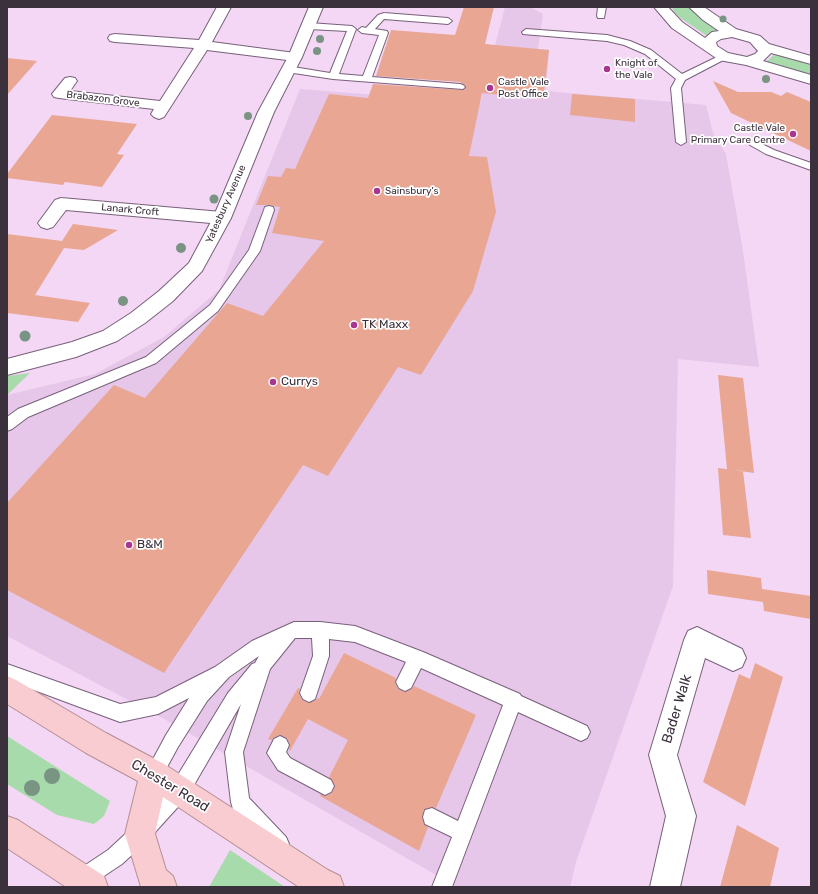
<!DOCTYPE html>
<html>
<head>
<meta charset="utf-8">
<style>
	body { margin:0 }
	#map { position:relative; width:818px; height:894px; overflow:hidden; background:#f3d7f5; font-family:Rubik,sans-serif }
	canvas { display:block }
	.frame { position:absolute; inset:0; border:8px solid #3b313c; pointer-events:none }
</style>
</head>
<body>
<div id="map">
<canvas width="818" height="894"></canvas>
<div class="frame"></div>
</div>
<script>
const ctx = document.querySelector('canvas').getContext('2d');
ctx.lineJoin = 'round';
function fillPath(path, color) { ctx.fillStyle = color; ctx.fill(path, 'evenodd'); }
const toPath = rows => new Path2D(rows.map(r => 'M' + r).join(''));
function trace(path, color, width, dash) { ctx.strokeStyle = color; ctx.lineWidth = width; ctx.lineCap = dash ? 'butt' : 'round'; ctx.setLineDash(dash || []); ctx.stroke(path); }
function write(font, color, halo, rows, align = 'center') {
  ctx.font = font + ' Rubik,sans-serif'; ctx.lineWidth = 3.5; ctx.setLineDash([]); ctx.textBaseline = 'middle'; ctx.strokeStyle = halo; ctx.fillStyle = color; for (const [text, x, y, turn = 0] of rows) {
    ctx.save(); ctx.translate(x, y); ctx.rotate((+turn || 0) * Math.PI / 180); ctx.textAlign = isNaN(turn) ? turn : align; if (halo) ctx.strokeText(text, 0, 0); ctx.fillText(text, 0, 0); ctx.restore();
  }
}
const built = toPath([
	[505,7,530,7,543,14,538,49,549,50,546,91,706,105,713,133,726,154,743,251,759,367,678,359,673,586,576,862,570,887,457,887,166,720,7,636,7,395,95,374,164,337,219,290,300,89,480,103]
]);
const green = toPath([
	[672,7,692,7,723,30,707,36,682,19,674,12],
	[777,52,811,62,811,76,766,62],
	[30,373,7,395,7,376],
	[7,736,110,801,104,816,94,824,57,815,7,784],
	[230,850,282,885,286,887,209,887]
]);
const building = toPath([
	[464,7,494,7,485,44,549,50,543,99,482,93,469,156,487,157,496,212,473,291,421,375,398,367,328,476,303,465,164,673,7,590,7,503,114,385,145,398,227,303,263,316,324,241,272,233,280,207,269,205,256,205,268,176,281,177,286,168,295,169,329,94,368,98,373,84,464,90,466,86,460,82,376,76,391,30,455,35],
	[7,58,37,61,7,95],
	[713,81,738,92,771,92,781,96,787,92,811,102,811,151,731,113],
	[572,94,635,99,635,122,570,115],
	[52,115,137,124,117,154,124,155,102,187,65,182,63,185,7,178,7,174],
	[73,224,118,230,84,250,64,248,35,295,90,303,78,322,7,313,7,234,62,241],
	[718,375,743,378,754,473,727,469],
	[718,468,743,471,751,538,723,535],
	[707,570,761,578,762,589,811,596,811,619,764,611,763,602,708,594],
	[344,653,396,678,395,683,398,689,404,692,412,689,414,686,476,715,436,808,432,807,424,810,422,817,424,824,428,827,419,851,320,796,321,794,326,796,332,793,335,785,329,777,348,740,308,719,290,751,289,750,290,744,287,738,279,735,273,738,272,740,268,739,298,688,300,689,299,694,302,700,308,703,316,700,317,698,319,699],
	[755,663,783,677,745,806,703,782,739,674,750,679],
	[737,825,779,848,770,887,720,887]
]);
const service = toPath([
	[598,7,606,7,604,18,598,18,597,16,598,7],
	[384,13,448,18,452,21,448,24,384,19,375,29,387,31,388,33,372,77,460,84,463,85,465,87,463,89,333,79,287,72,282,69,287,66,330,73,347,31,309,29,305,26,309,23,352,26,356,29,339,74,363,76,379,35,362,33,358,30,362,27,366,28,378,15,384,13],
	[526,29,607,35,630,41,651,50,682,74,721,55,724,54,729,57,685,80,681,88,686,142,681,145,676,142,671,88,676,79,645,54,624,45,607,41,523,34,522,32,526,29],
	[754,140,774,150,811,163,811,170,766,154,750,145,749,143,754,140],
	[269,206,273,207,274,210,260,251,218,311,156,363,28,417,12,429,7,431,7,417,18,409,146,357,210,305,249,250,264,210,265,207,269,206],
	[294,622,320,622,355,626,423,652,520,694,521,696,587,726,590,732,587,738,581,741,518,712,452,887,432,887,452,837,425,824,423,817,425,810,432,808,458,821,503,705,421,668,411,688,405,691,399,688,396,682,406,662,355,642,329,639,329,656,315,699,309,702,303,699,300,693,313,656,312,638,295,638,270,669,243,752,249,798,286,837,289,844,286,851,279,854,272,851,233,809,231,802,225,752,241,704,187,797,147,841,122,864,89,886,75,886,72,879,75,872,108,850,133,827,173,783,228,693,252,664,255,663,259,656,229,677,207,701,178,747,160,780,154,783,148,780,145,774,166,735,189,698,158,714,120,722,7,680,7,664,120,704,156,697,215,667,252,641,294,622],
	[280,736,286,739,289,745,286,752,290,758,331,780,334,786,331,792,325,795,278,770,267,753,274,739,280,736]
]);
const minor = toPath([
	[217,7,231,7,212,42,295,53,300,54,302,57,300,60,295,61,207,50,164,117,159,119,154,117,151,114,154,109,59,98,54,97,52,94,65,78,70,77,75,78,77,81,70,91,160,101,194,48,115,42,110,41,108,38,110,35,115,34,199,40,217,7],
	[61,198,222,212,228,214,231,218,228,222,222,224,66,210,53,227,47,229,41,227,38,223,41,219,55,200,61,198],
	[697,627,742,649,746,658,742,667,733,671,705,658,677,755,696,816,680,887,650,887,666,816,649,755,684,640,688,631,697,627]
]);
const tertiary = toPath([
	[309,7,323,7,302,57,274,112,231,218,202,271,173,301,145,323,117,341,76,357,7,375,7,359,72,342,103,331,131,313,159,291,189,263,213,218,258,112,288,57,309,7],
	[654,7,668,7,682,22,705,38,712,32,719,31,703,20,689,7,704,7,736,29,760,36,769,44,811,56,811,64,771,53,763,61,811,75,811,84,746,65,719,60,672,28,654,7],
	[732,37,750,42,758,51,755,54,747,57,728,53,717,46,716,42,721,39,732,37]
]);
const trunk = toPath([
	[7,676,16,680,106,733,164,764,328,870,340,876,344,887,299,887,163,797,155,834,166,870,173,876,177,887,141,887,125,834,138,781,86,753,7,704,7,676],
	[7,816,18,820,104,876,108,887,66,887,7,848,7,816]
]);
const trees = [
	[723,19,3.5],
	[320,39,4],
	[317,51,4],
	[766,79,4],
	[248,116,4],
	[214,199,4.5],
	[181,248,5],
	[123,301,5],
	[25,336,5.5],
	[52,776,8],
	[32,788,8]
];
const markers = [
	[607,69,4,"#a8358f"],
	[490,88,4,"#a8358f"],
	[793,134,4,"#a8358f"],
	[377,191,4,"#a8358f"],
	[354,325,4,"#a8358f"],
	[273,382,4,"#a8358f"],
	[129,545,4,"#a8358f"]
];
const farPoinames = [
	["Knight of",615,63],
	["the Vale",615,75],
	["Castle Vale",498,82],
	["Post Office",498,94],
	["Castle Vale",785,128,"right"],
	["Primary Care Centre",785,140,"right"],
	["Sainsbury's",385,191]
];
const farStreetnames = [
	["Brabazon Grove",103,99,7],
	["Yatesbury Avenue",226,204,-66],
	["Lanark Croft",130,210,5]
];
const poiNames = [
	["TK Maxx",362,325],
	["Currys",281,382],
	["B&M",137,545]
];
const nearStreetnames = [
	["Bader Walk",677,709,-73],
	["Chester Road",170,786,31]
];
fillPath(built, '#e6c7e9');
fillPath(green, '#a8dbac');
fillPath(building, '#e9a693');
trace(service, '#78607a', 2);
trace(minor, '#78607a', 2);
trace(tertiary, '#78607a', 2);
trace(trunk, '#b58e94', 2);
fillPath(service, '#fff');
fillPath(minor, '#fff');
fillPath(tertiary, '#fff');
fillPath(trunk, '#f8ccd0');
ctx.fillStyle = '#799483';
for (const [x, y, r] of trees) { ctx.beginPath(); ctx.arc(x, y, r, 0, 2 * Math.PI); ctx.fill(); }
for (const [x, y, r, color] of markers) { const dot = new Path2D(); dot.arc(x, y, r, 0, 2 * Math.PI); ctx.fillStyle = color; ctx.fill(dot); trace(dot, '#fff', 1.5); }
write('10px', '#3b313c', '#fff', farPoinames, 'left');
write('10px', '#3b313c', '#fff', farStreetnames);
write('12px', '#3b313c', '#fff', poiNames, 'left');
write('14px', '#3b313c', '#fff', nearStreetnames);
</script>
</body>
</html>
